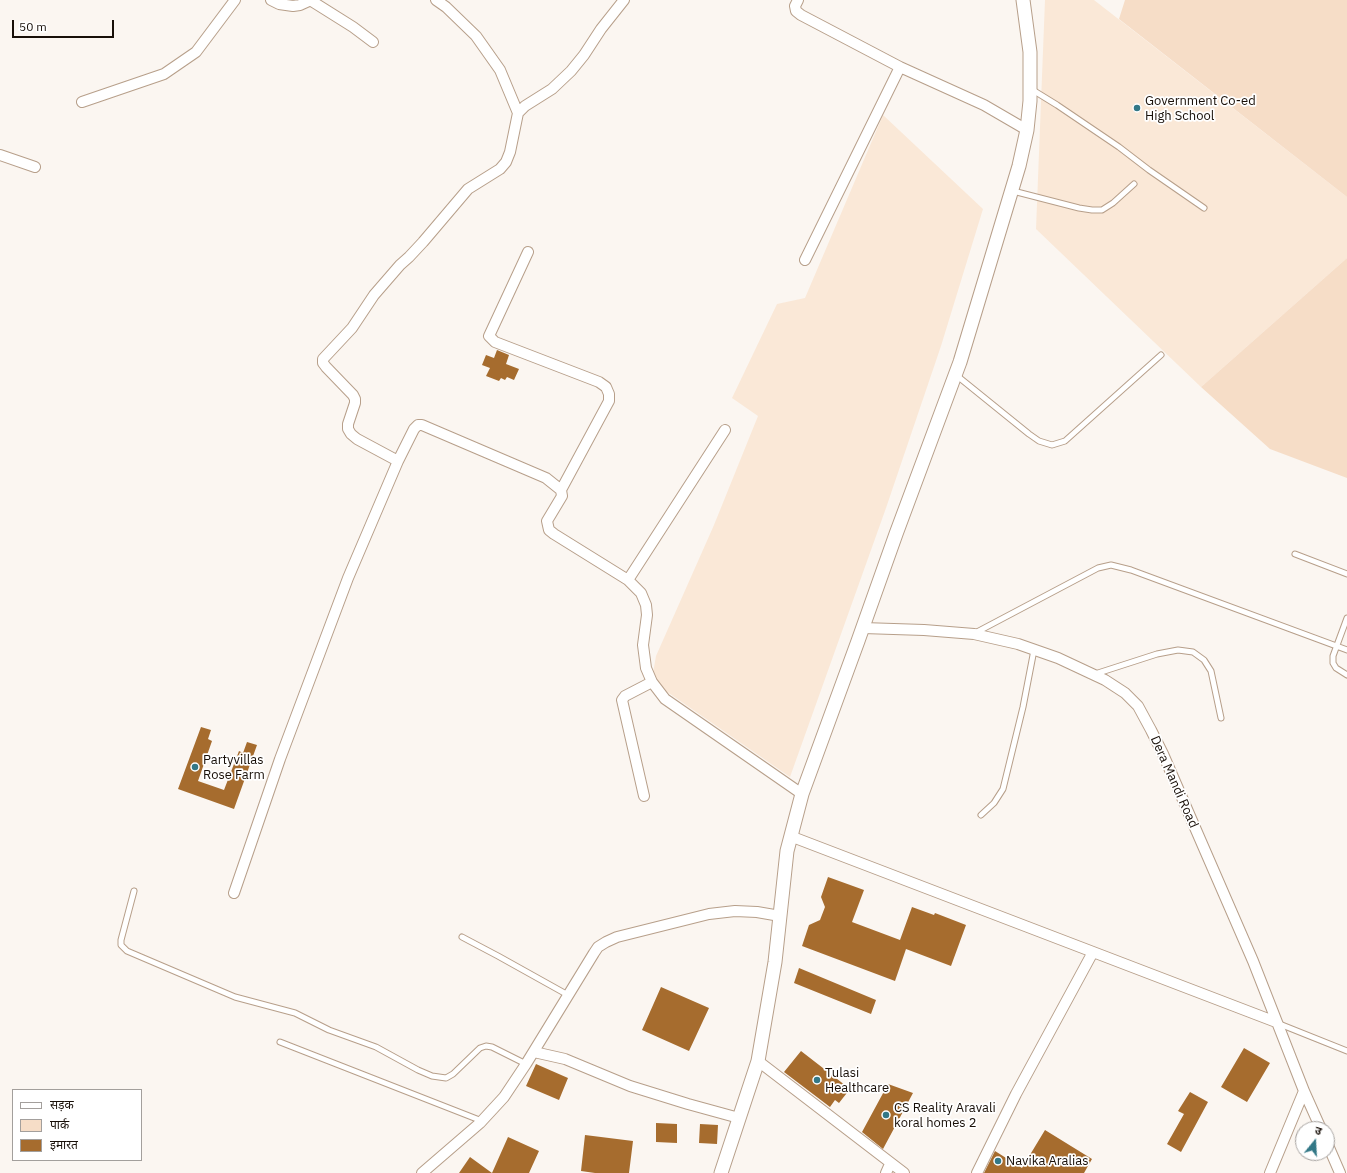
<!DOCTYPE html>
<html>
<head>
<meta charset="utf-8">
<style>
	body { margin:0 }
	#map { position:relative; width:1347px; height:1173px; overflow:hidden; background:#fbf6f1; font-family:"IBM Plex Sans","Noto Sans Devanagari",sans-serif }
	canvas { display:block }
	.legend { position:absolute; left:12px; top:1089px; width:130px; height:72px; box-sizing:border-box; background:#fff; border:1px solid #a39f9c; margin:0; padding:5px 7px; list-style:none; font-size:12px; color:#180f08 }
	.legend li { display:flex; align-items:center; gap:8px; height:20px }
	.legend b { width:20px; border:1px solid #a39f9c }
	.north { position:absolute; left:1295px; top:1121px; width:40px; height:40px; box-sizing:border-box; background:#fff; border:1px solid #a39f9c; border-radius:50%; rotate:18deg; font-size:11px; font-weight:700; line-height:16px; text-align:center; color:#180f08 }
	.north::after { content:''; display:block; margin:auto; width:14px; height:18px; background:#337887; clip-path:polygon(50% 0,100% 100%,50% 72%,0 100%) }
	.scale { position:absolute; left:12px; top:20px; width:102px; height:18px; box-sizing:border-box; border:2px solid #180f08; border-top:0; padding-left:5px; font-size:12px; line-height:14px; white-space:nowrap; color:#180f08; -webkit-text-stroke:3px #fff; paint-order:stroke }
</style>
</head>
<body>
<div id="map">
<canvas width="1347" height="1173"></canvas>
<ul class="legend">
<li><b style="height:5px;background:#fff"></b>सड़क</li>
<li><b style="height:11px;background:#f6ddc7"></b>पार्क</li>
<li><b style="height:11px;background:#a66c2e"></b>इमारत</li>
</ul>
<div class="north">उ</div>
<div class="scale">50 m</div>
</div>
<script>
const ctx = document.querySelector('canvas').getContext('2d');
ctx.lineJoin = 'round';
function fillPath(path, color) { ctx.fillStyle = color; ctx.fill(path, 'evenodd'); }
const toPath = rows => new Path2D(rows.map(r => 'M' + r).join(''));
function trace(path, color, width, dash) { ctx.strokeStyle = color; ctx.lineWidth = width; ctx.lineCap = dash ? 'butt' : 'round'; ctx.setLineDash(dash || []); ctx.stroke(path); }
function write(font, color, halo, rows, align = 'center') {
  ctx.font = font + ' "IBM Plex Sans",sans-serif'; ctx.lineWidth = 3.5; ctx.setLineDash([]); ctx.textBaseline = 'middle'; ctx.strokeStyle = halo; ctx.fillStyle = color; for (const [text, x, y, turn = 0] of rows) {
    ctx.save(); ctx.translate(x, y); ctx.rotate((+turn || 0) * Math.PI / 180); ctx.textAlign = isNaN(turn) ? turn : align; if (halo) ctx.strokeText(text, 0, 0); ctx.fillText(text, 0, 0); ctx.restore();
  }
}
const built = toPath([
	[1045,0,1094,0,1347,197,1347,258,1201,387,1036,229],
	[883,115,983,209,941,346,886,508,790,777,663,689,653,673,656,656,714,525,758,416,732,398,777,304,805,298]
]);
const green = toPath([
	[1125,0,1347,0,1347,197,1119,19],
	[1347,258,1347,478,1270,449,1201,387]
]);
const building = toPath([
	[497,350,509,355,506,364,519,369,514,380,507,377,505,380,501,378,499,381,486,376,490,368,482,365,486,355,494,358],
	[201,727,211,730,208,739,212,741,198,781,224,790,239,751,243,753,247,742,257,745,234,809,178,789],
	[828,877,864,890,852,922,900,940,912,907,934,915,935,913,966,925,951,966,906,949,895,981,802,946,809,925,820,920,825,907,821,897],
	[799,968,876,1000,871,1014,794,983],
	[661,987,709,1008,689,1051,642,1030],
	[1244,1048,1270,1063,1247,1102,1221,1087],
	[801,1051,850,1089,839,1103,835,1100,830,1107,784,1072],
	[536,1064,568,1078,559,1100,526,1086],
	[888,1084,913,1093,883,1149,862,1132],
	[1190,1092,1208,1102,1181,1152,1167,1144,1184,1114,1178,1111],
	[656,1123,677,1124,677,1143,656,1142],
	[700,1124,718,1125,717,1144,699,1143],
	[1045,1130,1092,1159,1084,1173,984,1173,995,1151,1022,1168],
	[585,1135,633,1141,629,1173,595,1173,581,1171],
	[508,1137,539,1151,529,1173,459,1173,470,1157,492,1173]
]);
const service = toPath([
	[1031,89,1057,105,1119,147,1149,170,1204,208],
	[1013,191,1079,208,1092,210,1102,210,1113,203,1134,184],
	[956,375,1029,434,1039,441,1052,445,1065,441,1161,355],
	[1295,554,1347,574],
	[1347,618,1333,656,1333,663,1336,668,1347,675],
	[975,633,1098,568,1111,565,1131,570,1347,650],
	[1095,674,1157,654,1178,650,1193,652,1204,660,1211,671,1221,718],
	[981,815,994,803,1003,789,1023,707,1034,650],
	[134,891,121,940,121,945,127,951,235,997,295,1013,329,1030,376,1047,418,1070,432,1076,446,1078,453,1074,480,1048,486,1046,492,1047,526,1064],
	[462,937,498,956,568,995],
	[1277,1023,1347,1051],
	[280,1042,482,1121]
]);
const minor = toPath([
	[271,0,279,4,293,6,300,5,311,0],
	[310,0,353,27,373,42],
	[436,0,446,7,476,36,500,70,518,113],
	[798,0,795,6,796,11,801,15,900,67,984,105,1027,130],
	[82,102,164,74,196,52,235,0],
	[0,155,35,167],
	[528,252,489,336,495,342,599,382,606,387,609,394,609,401,561,490],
	[805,260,900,67],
	[398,461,357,439,351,434,348,429,348,424,355,403,355,399,353,395,326,367,323,363,323,359,352,328,374,295,400,265,409,257,423,242,468,189,500,169,506,162,510,152,518,113,525,106,552,89,571,71,584,55,601,29,624,0],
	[628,580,725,430],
	[863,628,924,630,974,634,1018,644,1058,658,1105,680,1125,693,1138,706,1151,730,1163,754,1253,961,1304,1091,1321,1129],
	[644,796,622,700,625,696,652,682],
	[790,836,1276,1022],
	[234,893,280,759,348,578,398,461,414,429,418,425,422,425,546,478,561,490,562,496,547,521,549,530,554,534,628,580,641,593,646,605,647,615,643,645,646,668,652,682,665,699,802,794],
	[534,1052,565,1059,630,1086,688,1104,739,1118],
	[758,1061,904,1173],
	[1327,1143,1340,1173],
	[422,1173,480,1123,504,1097,526,1064,594,953,598,947,606,942,617,937,709,914,735,911,757,912,780,916],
	[886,1173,890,1164],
	[977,1173,1016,1094,1093,952],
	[1270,1173,1304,1091]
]);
const tertiary = toPath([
	[721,1173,758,1061,775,962,787,851,802,794,858,641,896,534,960,362,1019,166,1027,130,1030,101,1030,52,1023,0]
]);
const markers = [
	[1137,108,4,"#337887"],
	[195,767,4,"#337887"],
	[817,1080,4,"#337887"],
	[886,1115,4,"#337887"],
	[998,1161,4,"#337887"]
];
const poiNames = [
	["Government Co-ed",1145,101],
	["High School",1145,116],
	["Partyvillas",203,760],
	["Rose Farm",203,775],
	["Tulasi",825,1073],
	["Healthcare",825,1088],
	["CS Reality Aravali",894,1108],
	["koral homes 2",894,1123],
	["Navika Aralias",1006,1161]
];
const streetNames = [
	["Dera Mandi Road",1174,782,66]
];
fillPath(built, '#fae8d7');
fillPath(green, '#f6ddc7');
fillPath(building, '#a66c2e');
trace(service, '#b79f8a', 7);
trace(minor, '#b79f8a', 12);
trace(tertiary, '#b79f8a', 15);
trace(service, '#fff', 5);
trace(minor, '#fff', 10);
trace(tertiary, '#fff', 13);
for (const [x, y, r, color] of markers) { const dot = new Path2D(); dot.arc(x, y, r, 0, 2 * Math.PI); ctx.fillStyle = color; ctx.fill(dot); trace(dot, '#fff', 1.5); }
write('13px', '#180f08', '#fff', poiNames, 'left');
write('13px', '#180f08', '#fff', streetNames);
</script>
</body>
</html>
